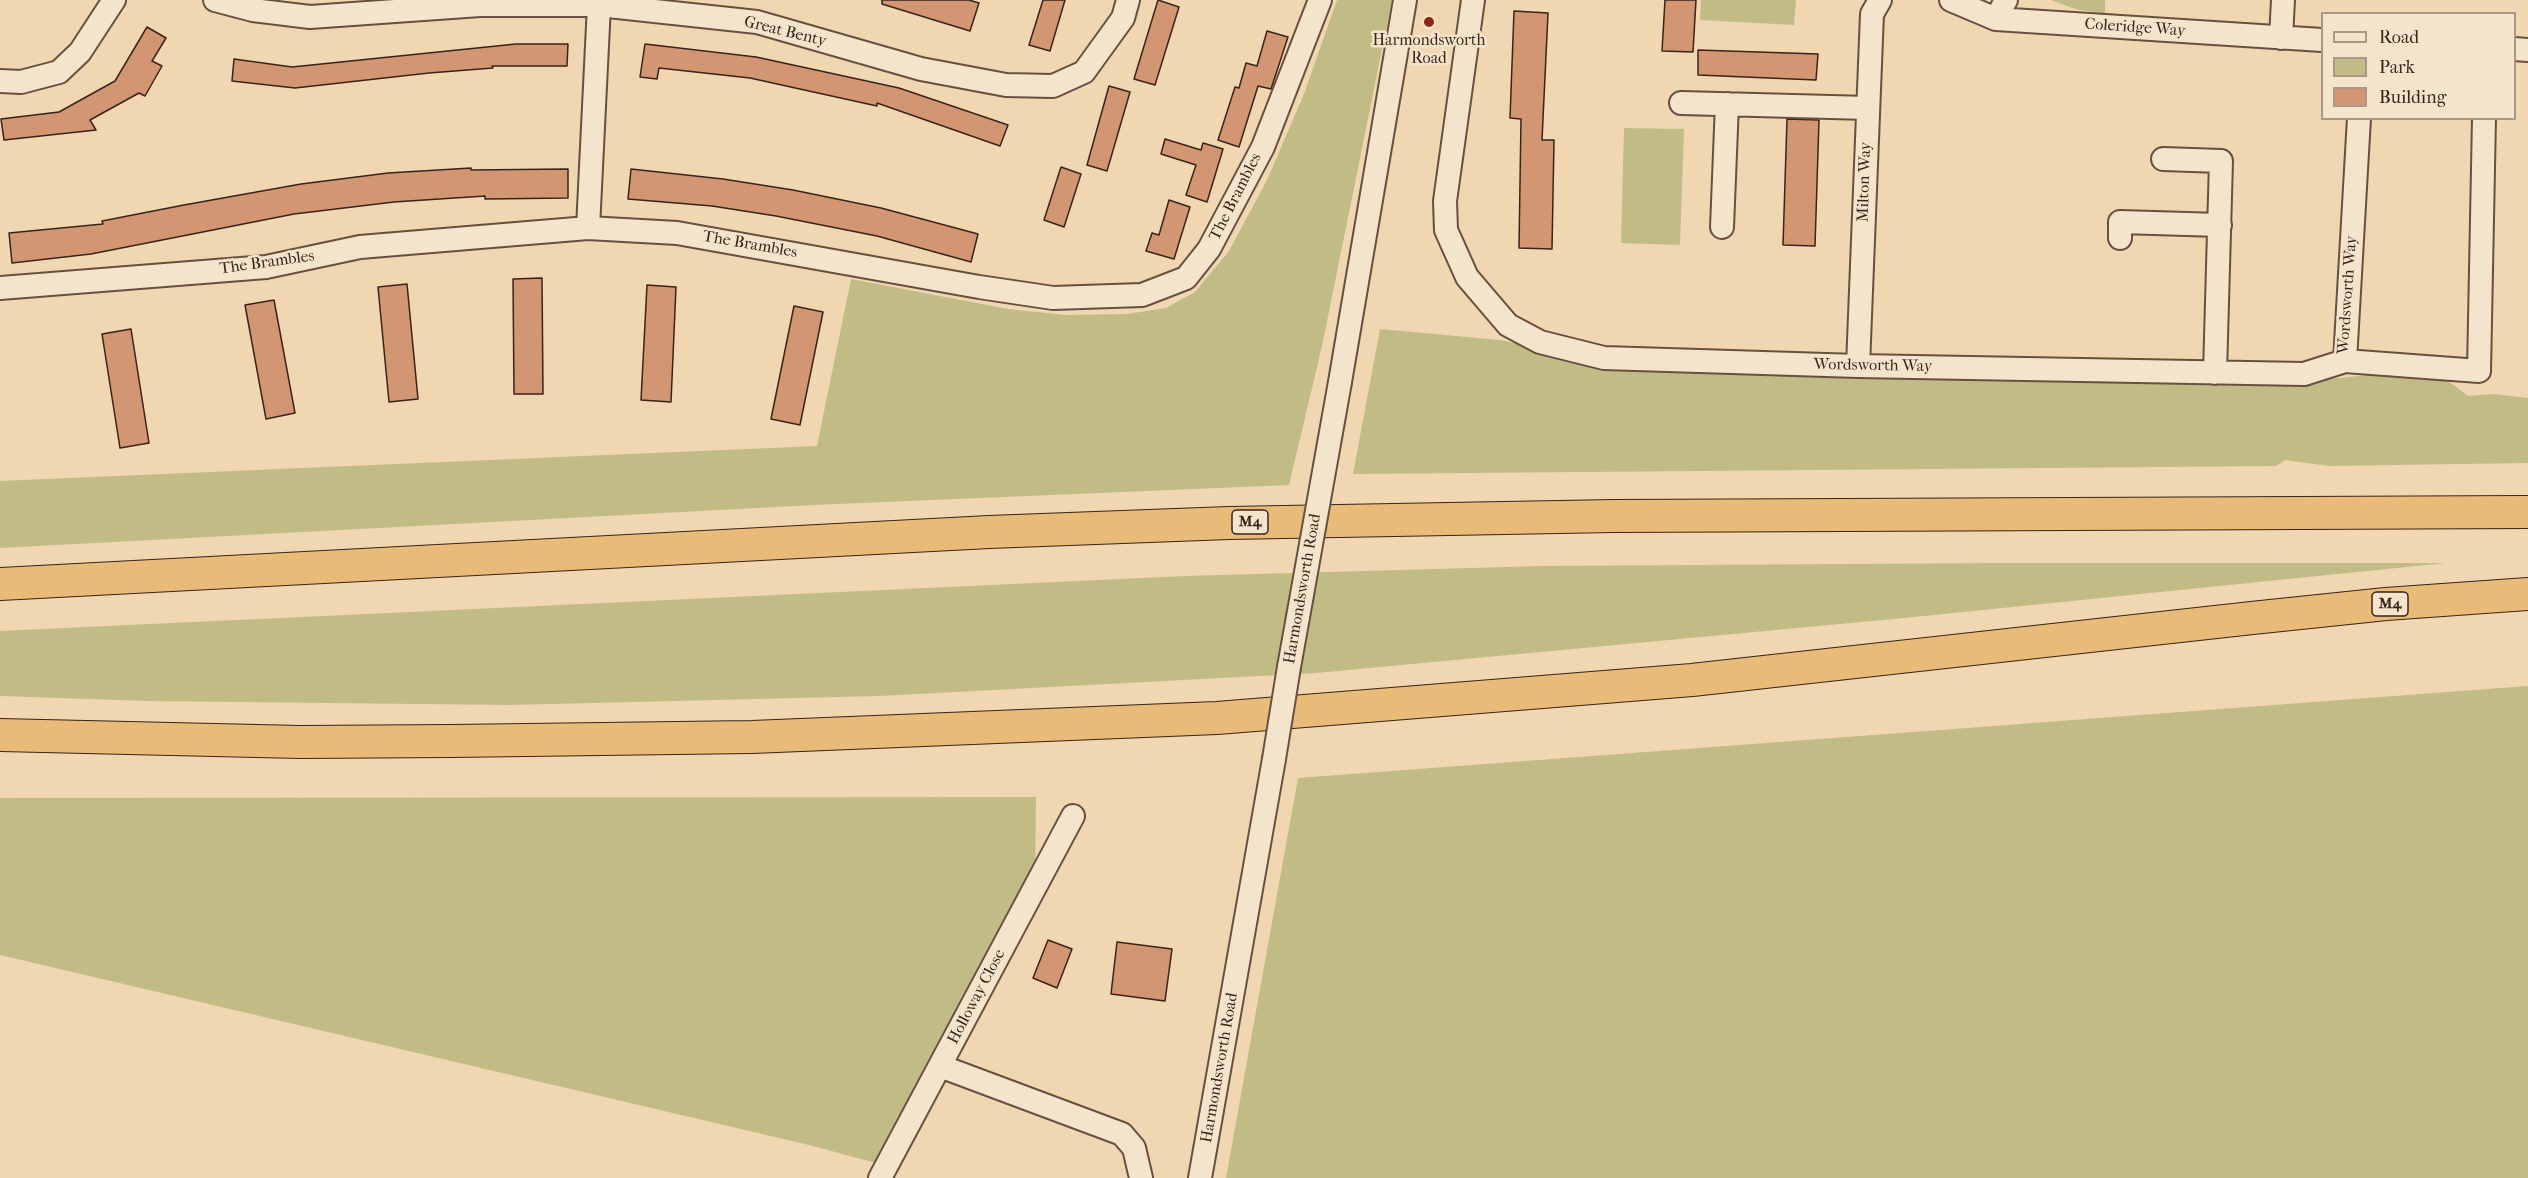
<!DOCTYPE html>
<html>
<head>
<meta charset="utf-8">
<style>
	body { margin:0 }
	#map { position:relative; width:2528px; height:1178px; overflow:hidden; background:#f0d6b1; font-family:"IM FELL French Canon",serif }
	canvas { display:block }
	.legend { position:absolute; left:2321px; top:12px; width:195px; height:108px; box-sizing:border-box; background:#f5e4cc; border:2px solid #aa9785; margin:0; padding:8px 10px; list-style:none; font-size:18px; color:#39231a }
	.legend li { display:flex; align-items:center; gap:12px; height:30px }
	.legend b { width:30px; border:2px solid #aa9785 }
</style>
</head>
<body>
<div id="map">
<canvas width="2528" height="1178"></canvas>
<ul class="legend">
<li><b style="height:8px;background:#f5e4cc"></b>Road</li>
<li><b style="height:16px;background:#c1bc86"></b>Park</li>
<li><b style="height:16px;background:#d39673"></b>Building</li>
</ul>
</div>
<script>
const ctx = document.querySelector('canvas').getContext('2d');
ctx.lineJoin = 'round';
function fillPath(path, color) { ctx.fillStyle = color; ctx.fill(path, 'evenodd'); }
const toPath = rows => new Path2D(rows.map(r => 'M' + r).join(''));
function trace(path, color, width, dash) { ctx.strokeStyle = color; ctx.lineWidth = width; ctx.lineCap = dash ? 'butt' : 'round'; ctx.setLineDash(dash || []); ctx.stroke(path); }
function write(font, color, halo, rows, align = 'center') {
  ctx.font = font + ' "IM FELL French Canon",serif'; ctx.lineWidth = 5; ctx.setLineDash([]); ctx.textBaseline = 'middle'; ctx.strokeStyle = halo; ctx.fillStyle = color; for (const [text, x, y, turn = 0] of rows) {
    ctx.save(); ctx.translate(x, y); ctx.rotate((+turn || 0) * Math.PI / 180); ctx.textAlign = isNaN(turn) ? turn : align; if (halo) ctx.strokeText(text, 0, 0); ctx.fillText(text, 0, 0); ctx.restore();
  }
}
const green = toPath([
	[1337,0,1392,0,1322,346,1289,485,814,505,0,548,0,481,817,446,851,279,1008,309,1066,315,1127,314,1166,308,1195,292,1229,251,1267,180,1304,94],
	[1701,0,1796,0,1794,25,1700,20],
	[2051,0,2105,0,2105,14,2075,9],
	[1624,128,1684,129,1680,245,1621,243],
	[1380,329,1500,340,1541,348,2292,383,2396,372,2439,374,2468,396,2493,394,2528,398,2528,463,2329,466,2285,460,2276,466,1353,474],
	[1997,563,2446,563,1904,618,1316,673,880,696,510,705,148,701,0,696,0,631,1185,576,1542,566],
	[2528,686,2528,1178,1226,1178,1298,778],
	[1036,797,1035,888,887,1166,809,1145,0,955,0,798]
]);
const building = toPath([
	[882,0,969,0,979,3,970,31,882,4,882,0],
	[1043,0,1065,0,1050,51,1029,45,1043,0],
	[1158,0,1179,7,1155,85,1134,79,1158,0],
	[1665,0,1696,0,1693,52,1662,51,1665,0],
	[1514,11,1548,13,1542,140,1554,140,1552,249,1519,248,1521,119,1510,118,1514,11],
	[147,27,166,38,152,61,162,66,145,96,139,93,90,120,96,130,4,140,1,119,59,112,115,81,147,27],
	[1267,31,1288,37,1271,89,1258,86,1239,147,1218,140,1235,87,1239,88,1246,63,1257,66,1267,31],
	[516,44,568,44,567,66,492,66,493,68,429,73,295,88,232,81,234,59,292,67,516,44],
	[645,44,756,57,899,88,1008,125,1000,146,877,103,877,106,750,78,659,68,657,79,640,77,645,44],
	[1698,50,1818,54,1816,80,1698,75,1698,50],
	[1109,86,1130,92,1107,171,1087,165,1109,86],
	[1787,119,1819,120,1815,246,1783,245,1787,119],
	[1165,139,1201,150,1203,143,1223,149,1207,202,1186,195,1196,165,1161,154,1165,139],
	[1061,167,1081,174,1064,227,1044,220,1061,167],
	[471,168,471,170,568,169,568,198,485,199,485,196,394,202,294,214,91,254,12,263,9,233,103,224,102,221,184,205,301,184,388,173,471,168],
	[631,169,723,179,793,190,881,208,978,234,971,262,877,236,776,216,712,206,628,199,631,169],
	[1169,200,1190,207,1174,259,1146,251,1152,233,1159,235,1169,200],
	[542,278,543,394,514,394,513,279,542,278],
	[407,284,418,399,389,402,378,287,407,284],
	[647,285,676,287,671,402,641,400,647,285],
	[274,300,295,413,266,419,245,305,274,300],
	[794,306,823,312,800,425,771,419,794,306],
	[131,329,149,443,120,448,102,334,131,329],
	[1048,940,1072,949,1057,988,1033,978,1048,940],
	[1117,942,1172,949,1165,1001,1111,994,1117,942]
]);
const minor = toPath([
	[215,0,253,10,310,17,480,5,599,5,757,22,921,69,1006,85,1053,86,1084,72,1123,18,1128,0],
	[1473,0,1445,201,1446,230,1467,277,1508,325,1540,342,1604,358,1858,366,2304,374,2345,361,2359,118],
	[1951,0,1996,19,2322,40],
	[1996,19,2006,0],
	[2281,38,2283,0],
	[2514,49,2528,50],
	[0,81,21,82,59,72,80,52,114,0],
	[1681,103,1868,108],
	[2163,159,2221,161,2215,373],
	[1722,227,1727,104],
	[588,228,599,5],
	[2120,238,2120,222,2220,225],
	[0,288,266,267,360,247,588,228,677,233,979,287,1053,298,1142,295,1186,278,1209,249,1263,147,1320,0],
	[2345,361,2479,371,2484,118],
	[1858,366,1872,14,1880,0],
	[1340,382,1405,0],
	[1289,667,1298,617],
	[940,1066,1122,1134,1134,1148,1141,1178],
	[880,1178,1073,816],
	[1200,1178,1274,759]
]);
const highway = toPath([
	[0,584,989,532,1229,523,1614,516,2528,512],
	[0,735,300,742,451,741,752,737,1217,718,1692,680,2252,618,2386,604,2528,594]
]);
const minorBridge = toPath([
	[1298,617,1340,382],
	[1274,759,1289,667]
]);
const markers = [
	[1429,22,6,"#8f2418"]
];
const shields = [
	[1250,522,36],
	[2390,604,36]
];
const shieldNames = [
	["M4",1250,522],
	["M4",2390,604]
];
const streetNames = [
	["Coleridge Way",2135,28,4],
	["Great Benty",785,32,14],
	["Milton Way",1865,182,-88],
	["The Brambles",1236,197,-63],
	["The Brambles",750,245,10],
	["The Brambles",267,263,-8],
	["Wordsworth Way",2348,295,-86],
	["Wordsworth Way",1873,366,1],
	["Harmondsworth Road",1303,589,-80],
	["Holloway Close",977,997,-62],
	["Harmondsworth Road",1220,1068,-80]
];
const poiNames = [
	["Harmondsworth",1429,41],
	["Road",1429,59]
];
fillPath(green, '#c1bc86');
fillPath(building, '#d39673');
trace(building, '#39231a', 1.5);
trace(minor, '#675040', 26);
trace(highway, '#39231a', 34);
trace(minor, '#f5e4cc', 22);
trace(highway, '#e8bb78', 32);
trace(minorBridge, '#675040', 26, []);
trace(minorBridge, '#f5e4cc', 22);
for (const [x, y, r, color] of markers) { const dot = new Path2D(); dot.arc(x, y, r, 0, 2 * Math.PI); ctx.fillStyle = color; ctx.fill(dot); trace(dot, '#f5e4cc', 2); }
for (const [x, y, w] of shields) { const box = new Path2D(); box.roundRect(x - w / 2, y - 12, w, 24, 4.5); ctx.fillStyle = '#f5e4cc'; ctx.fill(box); trace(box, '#39231a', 1.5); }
write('bold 15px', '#39231a', null, shieldNames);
write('16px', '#39231a', '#f5e4cc', streetNames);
write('16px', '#39231a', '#f5e4cc', poiNames);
</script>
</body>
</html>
